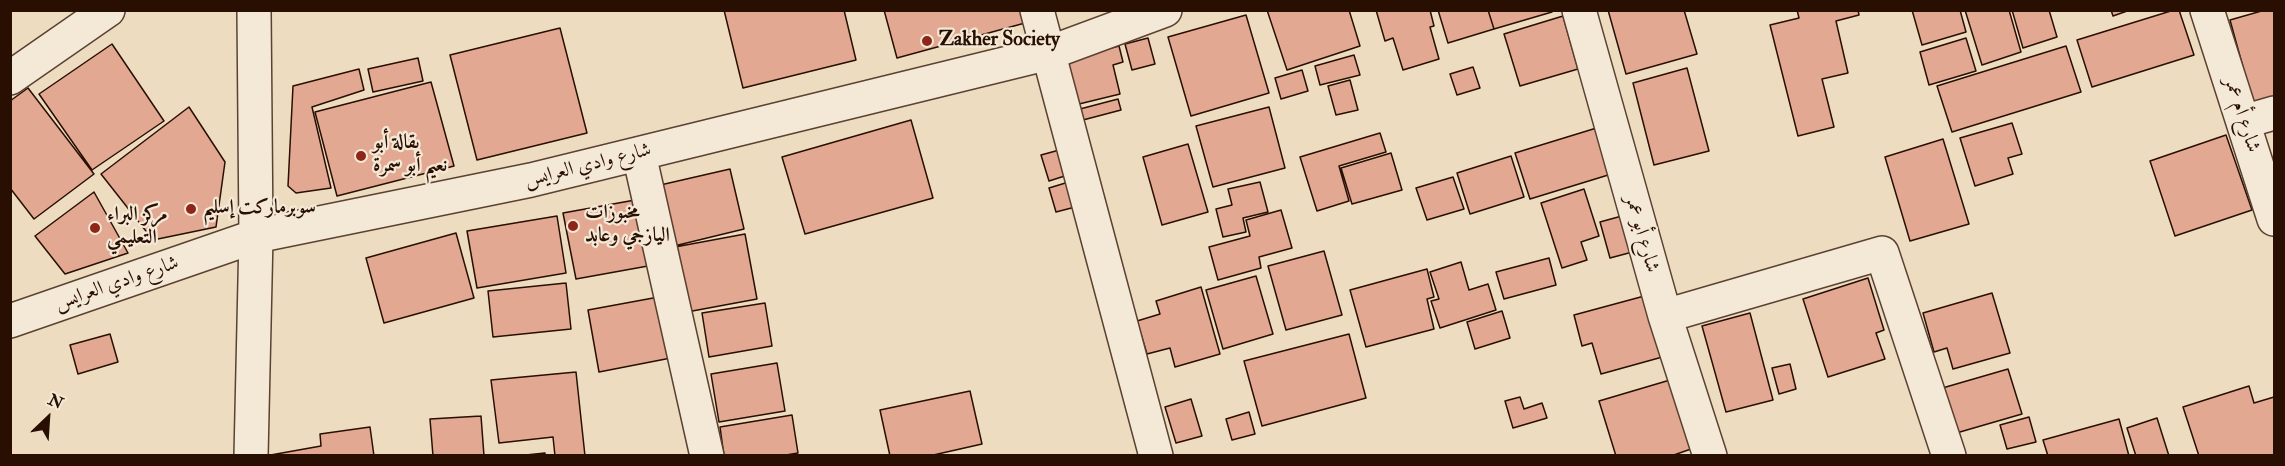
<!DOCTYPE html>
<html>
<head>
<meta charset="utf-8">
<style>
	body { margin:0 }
	#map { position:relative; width:2285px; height:466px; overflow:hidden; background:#eedcc0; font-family:"IM FELL Double Pica",serif }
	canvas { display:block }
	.frame { position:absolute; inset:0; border:12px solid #280f02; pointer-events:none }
	.north { position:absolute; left:18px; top:388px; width:60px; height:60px; -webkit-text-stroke:4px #f4e8d6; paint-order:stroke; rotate:25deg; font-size:16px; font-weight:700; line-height:24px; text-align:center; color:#280f02 }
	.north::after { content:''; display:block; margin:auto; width:21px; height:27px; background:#280f02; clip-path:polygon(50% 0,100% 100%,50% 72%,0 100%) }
</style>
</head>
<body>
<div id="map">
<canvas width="2285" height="466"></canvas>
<div class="frame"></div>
<div class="north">N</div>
</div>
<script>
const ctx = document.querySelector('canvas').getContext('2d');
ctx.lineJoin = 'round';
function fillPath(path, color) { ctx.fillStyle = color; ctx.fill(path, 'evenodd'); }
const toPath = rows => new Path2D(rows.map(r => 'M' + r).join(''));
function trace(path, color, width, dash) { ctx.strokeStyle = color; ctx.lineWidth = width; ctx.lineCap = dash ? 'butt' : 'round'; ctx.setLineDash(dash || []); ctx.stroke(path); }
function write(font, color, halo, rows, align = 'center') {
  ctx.font = font + ' "IM FELL Double Pica",Amiri,serif'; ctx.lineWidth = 4.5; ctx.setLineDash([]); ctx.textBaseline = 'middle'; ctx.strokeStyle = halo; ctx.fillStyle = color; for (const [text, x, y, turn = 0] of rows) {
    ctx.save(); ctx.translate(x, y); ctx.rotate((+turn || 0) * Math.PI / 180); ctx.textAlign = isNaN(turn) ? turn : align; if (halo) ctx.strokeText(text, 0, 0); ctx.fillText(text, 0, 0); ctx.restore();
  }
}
const building = toPath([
	[724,10,844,10,856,60,743,88,724,10],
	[884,10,1021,10,1025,23,897,58,884,10],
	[1267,10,1349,10,1360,46,1287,70,1267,10],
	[1376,10,1430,10,1434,26,1430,27,1439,59,1403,70,1393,38,1385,41,1376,10],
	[1438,10,1488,10,1494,29,1448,43,1438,10],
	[1488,10,1552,10,1552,12,1494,29,1488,10],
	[1608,10,1684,10,1697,54,1626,74,1608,10],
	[1797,10,1858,10,1859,15,1836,21,1848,73,1822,79,1834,127,1798,136,1770,25,1799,18,1797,10],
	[1912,10,1960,10,1966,32,1922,45,1912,10],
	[1965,10,2009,10,2021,52,1982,65,1965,10],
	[2012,10,2049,10,2057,37,2023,48,2012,10],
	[2111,10,2130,10,2113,16,2111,10],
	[2174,10,2179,10,2194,55,2092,87,2077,40,2174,10],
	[2265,10,2274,10,2274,101,2254,107,2230,20,2265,10],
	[1246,15,1269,93,1191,116,1168,37,1246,15],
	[1563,16,1578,69,1520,86,1504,34,1563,16],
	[560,28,587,133,477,160,450,55,560,28],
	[1148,38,1155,64,1132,70,1125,44,1148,38],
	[1966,38,1976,71,1929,85,1920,52,1966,38],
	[112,44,164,121,92,170,39,94,112,44],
	[1119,46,1123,62,1113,65,1120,94,1079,104,1067,59,1119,46],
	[2066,46,2081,92,1952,132,1937,86,2066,46],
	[1354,55,1360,75,1320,85,1315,66,1354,55],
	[418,58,423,81,373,92,368,69,418,58],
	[1473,67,1480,88,1457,95,1450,74,1473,67],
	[1687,68,1709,151,1654,165,1633,83,1687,68],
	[359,69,364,90,312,107,331,188,296,193,288,186,293,86,359,69],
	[1302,70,1308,91,1281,99,1275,78,1302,70],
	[1350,80,1358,110,1336,115,1328,86,1350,80],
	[431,82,454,166,337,196,315,112,431,82],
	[28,88,94,174,34,219,10,188,10,101,28,88],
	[1118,99,1121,110,1083,120,1080,109,1118,99],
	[189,107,225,162,216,227,153,240,101,174,189,107],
	[1269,107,1285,168,1213,187,1196,126,1269,107],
	[911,120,933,198,805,234,782,157,911,120],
	[2012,123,2022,154,2008,158,2013,174,1975,186,1960,138,2012,123],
	[1603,126,1618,172,1530,199,1515,153,1603,126],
	[1380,133,1386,152,1339,166,1349,201,1317,211,1300,157,1380,133],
	[2226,135,2252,210,2175,236,2150,161,2226,135],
	[1943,139,1969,224,1910,241,1885,157,1943,139],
	[1188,144,1208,212,1162,225,1143,157,1188,144],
	[1063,149,1071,174,1049,181,1041,155,1063,149],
	[1391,153,1402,190,1352,204,1341,168,1391,153],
	[1511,156,1524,197,1470,214,1457,173,1511,156],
	[730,169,744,229,670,247,656,186,730,169],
	[1453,177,1464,209,1427,220,1416,188,1453,177],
	[1072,181,1079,206,1056,212,1049,188,1072,181],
	[1260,182,1268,212,1243,218,1246,232,1223,237,1216,209,1232,205,1228,189,1260,182],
	[1584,189,1599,236,1581,242,1587,260,1562,268,1541,203,1584,189],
	[94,192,128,253,65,274,35,236,94,192],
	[635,200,648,266,576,279,563,213,635,200],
	[1281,210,1292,248,1259,257,1261,268,1218,280,1209,247,1250,236,1246,220,1281,210],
	[1629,214,1640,250,1610,258,1600,222,1629,214],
	[557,216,566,273,477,288,467,231,557,216],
	[456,233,474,298,384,323,366,258,456,233],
	[745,234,757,299,687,312,675,247,745,234],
	[1324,251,1342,315,1286,330,1268,266,1324,251],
	[1549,258,1556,285,1504,299,1496,272,1549,258],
	[1461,262,1469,290,1488,284,1496,310,1440,328,1431,301,1439,299,1430,272,1461,262],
	[1427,269,1434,297,1427,299,1434,329,1366,347,1350,290,1427,269],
	[1256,276,1273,334,1223,349,1206,290,1256,276],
	[1868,278,1884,330,1876,333,1885,359,1828,377,1803,299,1868,278],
	[566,283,571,329,493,337,488,291,566,283],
	[1201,287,1220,354,1175,367,1170,348,1147,354,1137,321,1160,314,1156,301,1201,287],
	[1992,293,2010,353,1953,369,1947,348,1934,352,1923,313,1992,293],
	[1648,295,1666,356,1601,374,1592,343,1582,346,1574,315,1648,295],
	[664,296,676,357,599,372,588,310,664,296],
	[765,303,772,346,709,357,702,313,765,303],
	[1502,311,1510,338,1475,349,1467,322,1502,311],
	[1750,313,1773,400,1726,412,1702,326,1750,313],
	[110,334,118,362,78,374,70,345,110,334],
	[1349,334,1366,398,1262,426,1244,361,1349,334],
	[777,363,785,411,719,422,711,374,777,363],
	[1790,364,1796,389,1779,394,1772,368,1790,364],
	[2008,369,2022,414,1953,434,1939,389,2008,369],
	[576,372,585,456,555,456,553,437,499,443,491,380,576,372],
	[1670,380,1691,449,1671,456,1616,456,1599,401,1670,380],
	[2249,386,2254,403,2274,397,2274,456,2199,456,2183,407,2249,386],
	[970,391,982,444,929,456,890,456,880,410,970,391],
	[1520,397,1524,409,1542,403,1547,418,1513,428,1505,401,1520,397],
	[1191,399,1202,436,1176,443,1165,407,1191,399],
	[1249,412,1255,434,1232,440,1226,419,1249,412],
	[792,415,798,453,780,456,724,456,720,427,792,415],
	[481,416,484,456,433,456,430,419,481,416],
	[2029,417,2036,442,2007,449,2000,425,2029,417],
	[2157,418,2169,456,2136,456,2127,428,2157,418],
	[2119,419,2129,456,2048,456,2043,440,2119,419],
	[370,427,374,456,265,456,321,446,320,434,370,427],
	[545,453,545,456,516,456,545,453]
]);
const minor = toPath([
	[1037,10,1156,456],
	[1579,10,1665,316,1710,456],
	[2207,10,2274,219],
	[10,78,108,10],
	[2243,122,2274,113],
	[639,154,707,456],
	[1665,316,1882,253,1949,456],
	[10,321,256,236,531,180,1049,53,1165,10],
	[251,456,256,236,254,10]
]);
const markers = [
	[927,41,6,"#8f2418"],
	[361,156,6,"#8f2418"],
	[191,209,6,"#8f2418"],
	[573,226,6,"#8f2418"],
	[95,228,6,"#8f2418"]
];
const poiNames = [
	["Zakher Society",939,41],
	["بقالة أبو",373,144],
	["نعيم أبو سمرة",373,167],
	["سوبرماركت إسليم",203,209],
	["مخبوزات",585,214],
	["اليازجي وعابد",585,237],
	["مركز البراء",107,216],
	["التعليمي",107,239]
];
const streetNames = [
	["شارع أم عمر",2241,115,72],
	["شارع وادي العرايس",588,166,-14],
	["شارع أبو عمر",1641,234,74],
	["شارع وادي العرايس",117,284,-19]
];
fillPath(building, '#e2a892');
trace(building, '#280f02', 1.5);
trace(minor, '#5a4232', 36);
trace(minor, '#f4e8d6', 33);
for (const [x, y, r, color] of markers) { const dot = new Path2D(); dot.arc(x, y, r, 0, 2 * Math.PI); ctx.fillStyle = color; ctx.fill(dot); trace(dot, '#f4e8d6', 2); }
write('bold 20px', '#280f02', '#f4e8d6', poiNames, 'left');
write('20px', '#280f02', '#f4e8d6', streetNames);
</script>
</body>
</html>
